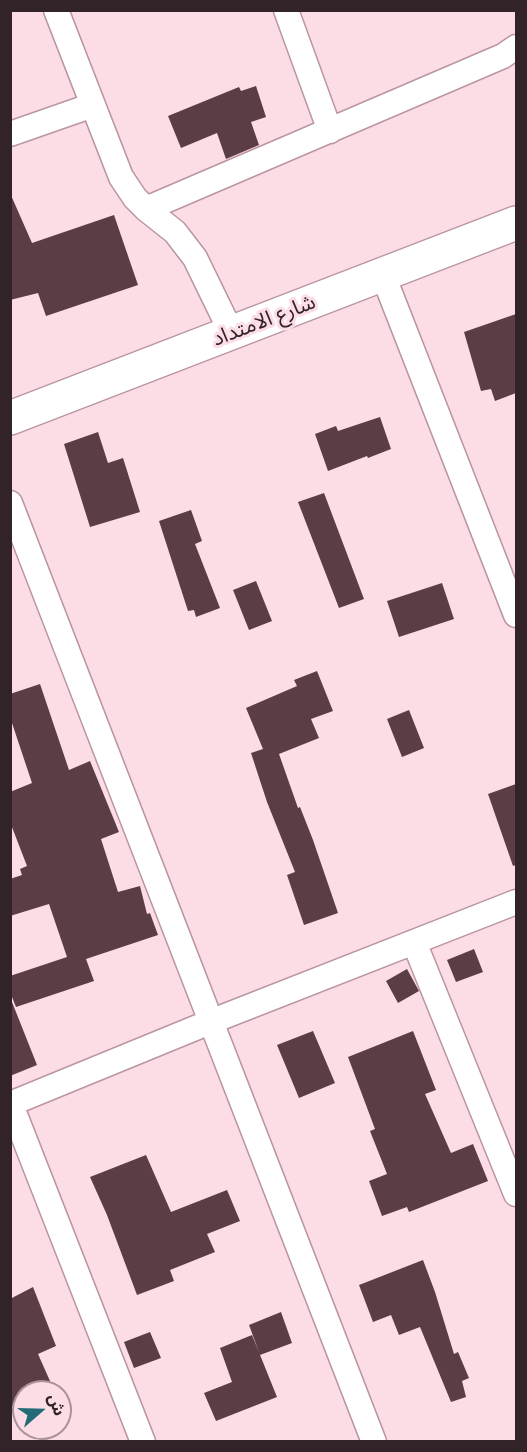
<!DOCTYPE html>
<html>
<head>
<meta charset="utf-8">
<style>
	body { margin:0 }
	#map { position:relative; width:527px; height:1452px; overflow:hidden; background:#fcdce5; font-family:"Noto Sans","Noto Sans Arabic",sans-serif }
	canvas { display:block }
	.frame { position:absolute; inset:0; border:12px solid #312328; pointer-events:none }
	.north { position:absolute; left:12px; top:1380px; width:60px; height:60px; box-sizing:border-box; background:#fcdce5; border:2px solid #ab9299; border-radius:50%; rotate:70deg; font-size:16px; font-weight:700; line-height:24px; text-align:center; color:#312328 }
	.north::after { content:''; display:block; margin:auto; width:21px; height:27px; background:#236c77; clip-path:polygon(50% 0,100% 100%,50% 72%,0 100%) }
</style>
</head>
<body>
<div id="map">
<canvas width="527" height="1452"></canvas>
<div class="frame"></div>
<div class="north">ش</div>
</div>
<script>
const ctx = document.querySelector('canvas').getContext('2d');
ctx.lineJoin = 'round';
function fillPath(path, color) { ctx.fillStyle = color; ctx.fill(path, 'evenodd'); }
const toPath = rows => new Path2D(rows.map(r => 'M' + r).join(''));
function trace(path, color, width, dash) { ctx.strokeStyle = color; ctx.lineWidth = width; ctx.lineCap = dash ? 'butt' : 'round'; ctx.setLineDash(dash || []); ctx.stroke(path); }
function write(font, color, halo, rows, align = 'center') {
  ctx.font = font + ' "Noto Sans","Noto Sans Arabic",sans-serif'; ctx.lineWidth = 6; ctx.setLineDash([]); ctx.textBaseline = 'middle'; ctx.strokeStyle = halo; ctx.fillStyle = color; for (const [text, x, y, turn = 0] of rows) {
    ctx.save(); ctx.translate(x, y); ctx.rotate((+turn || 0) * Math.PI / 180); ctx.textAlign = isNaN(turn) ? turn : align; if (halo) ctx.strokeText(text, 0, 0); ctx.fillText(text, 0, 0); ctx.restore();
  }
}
const building = toPath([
	[256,86,266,117,251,122,259,145,226,159,217,133,181,148,168,116,239,87,241,91],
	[10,193,32,243,114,215,138,285,46,316,38,293,10,300],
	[516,314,516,393,495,401,491,389,481,391,464,332],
	[380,417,391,449,368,458,367,456,328,471,315,434,336,426,338,431],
	[98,432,108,463,123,458,140,512,90,527,64,444],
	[324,493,364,599,339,608,298,502],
	[191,510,202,541,195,544,220,608,196,617,194,610,188,611,159,521],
	[256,581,272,621,249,630,233,590],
	[442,583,454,619,399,637,387,601],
	[317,671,333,711,311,719,319,738,279,754,298,808,300,807,313,840,338,913,304,925,287,875,295,872,267,802,251,753,263,749,246,708,297,686,294,680],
	[40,684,69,770,90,761,119,832,101,839,118,892,140,886,147,914,150,913,158,935,86,959,94,981,16,1007,10,992,10,976,67,957,49,904,10,916,10,879,22,875,20,869,27,866,10,822,10,792,32,783,10,717,10,694],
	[409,710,424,748,402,757,387,719],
	[516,784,516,865,513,866,488,794],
	[474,949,483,972,456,982,447,960],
	[407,969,419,991,398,1003,386,981],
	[12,1002,37,1065,10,1076,10,1003],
	[313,1031,335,1083,299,1098,277,1045],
	[413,1031,436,1090,425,1094,451,1153,473,1144,488,1181,409,1212,407,1207,382,1216,369,1181,387,1174,370,1131,375,1129,348,1057],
	[146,1155,171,1212,227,1190,240,1221,207,1234,215,1252,170,1270,174,1281,137,1295,107,1215,90,1177],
	[423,1260,435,1292,454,1354,458,1352,469,1378,462,1381,466,1397,451,1402,420,1327,399,1335,391,1315,373,1322,359,1285],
	[33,1287,56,1346,38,1354,54,1390,48,1392,24,1392,24,1402,10,1407,10,1299],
	[281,1312,292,1343,260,1355,249,1325],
	[150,1332,161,1358,134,1368,124,1342],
	[252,1335,277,1397,216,1421,204,1393,232,1382,220,1348]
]);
const street = toPath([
	[56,10,121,177,135,198,146,209,175,232,195,258,232,334],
	[286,10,330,131],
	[10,134,93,105],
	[146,209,503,56,516,47],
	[383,275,516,615],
	[10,503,374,1442],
	[414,942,516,1194],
	[10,1102,143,1442],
	[10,1104,210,1022,516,902]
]);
const secondary = toPath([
	[10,418,516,223]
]);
const streetNames = [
	["شارع الامتداد",264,321,-21]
];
fillPath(building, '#5b3d46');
trace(street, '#ba96a0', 27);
trace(secondary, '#ba96a0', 36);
trace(street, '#fff', 24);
trace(secondary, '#fff', 33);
write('21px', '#312328', '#fcdce5', streetNames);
</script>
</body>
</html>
